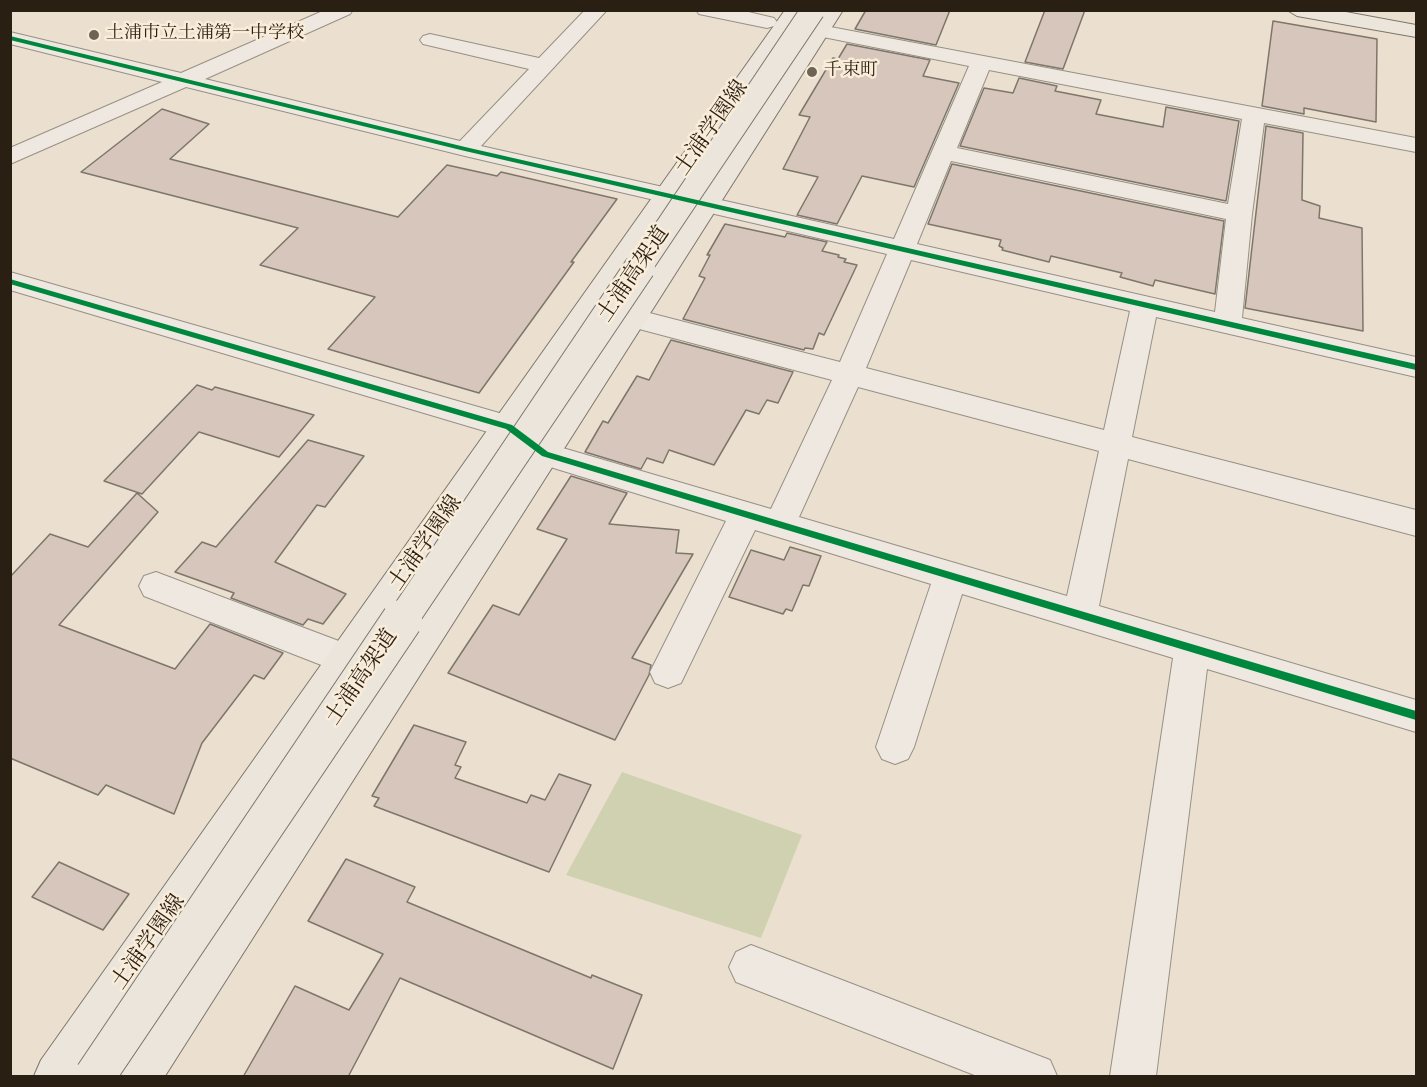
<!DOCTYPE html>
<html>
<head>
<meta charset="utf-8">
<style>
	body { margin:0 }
	#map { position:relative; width:1427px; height:1087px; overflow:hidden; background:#ebe0cf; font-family:Vollkorn,serif }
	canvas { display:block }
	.frame { position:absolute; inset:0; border:12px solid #2a1f13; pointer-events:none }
</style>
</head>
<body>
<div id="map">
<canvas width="1427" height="1087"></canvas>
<div class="frame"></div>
</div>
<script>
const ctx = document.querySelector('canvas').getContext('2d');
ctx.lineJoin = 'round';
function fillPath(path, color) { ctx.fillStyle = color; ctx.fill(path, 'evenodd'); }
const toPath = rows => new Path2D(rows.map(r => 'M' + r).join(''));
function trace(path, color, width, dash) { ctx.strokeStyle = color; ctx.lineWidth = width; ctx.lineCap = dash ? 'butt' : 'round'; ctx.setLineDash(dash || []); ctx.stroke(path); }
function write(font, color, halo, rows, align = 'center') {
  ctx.font = font + ' Vollkorn,"Noto Serif JP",serif'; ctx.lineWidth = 5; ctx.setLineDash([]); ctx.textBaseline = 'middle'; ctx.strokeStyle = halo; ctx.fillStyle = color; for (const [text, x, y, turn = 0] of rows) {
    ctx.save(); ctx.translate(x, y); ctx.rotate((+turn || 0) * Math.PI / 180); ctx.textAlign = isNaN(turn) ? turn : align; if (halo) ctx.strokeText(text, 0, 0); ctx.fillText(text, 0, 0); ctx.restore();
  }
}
const green = toPath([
	[622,772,802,835,761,938,566,875]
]);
const building = toPath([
	[866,10,950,10,936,45,855,29,866,10],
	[1045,10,1085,10,1063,69,1025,62,1045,10],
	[1273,21,1377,39,1376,122,1304,108,1304,114,1262,106,1273,21],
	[847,44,930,60,923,76,959,83,914,187,862,176,837,224,797,215,818,177,783,169,810,117,799,115,833,58,838,59,847,44],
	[1019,78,1057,86,1055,91,1101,100,1096,114,1163,127,1166,107,1239,121,1226,201,960,146,984,88,1013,93,1019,78],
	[162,109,209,124,170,159,398,217,447,165,497,176,501,172,617,199,571,262,574,262,479,393,328,349,375,297,260,265,298,228,81,172,162,109],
	[1266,126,1303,133,1302,200,1320,206,1319,218,1362,228,1363,331,1245,308,1266,126],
	[952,164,1224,221,1215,294,1155,280,1153,286,1120,277,1122,273,1051,256,1049,262,1002,250,1003,248,999,246,1001,240,928,224,952,164],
	[725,224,785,237,787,233,827,242,822,251,839,255,838,257,846,259,844,262,857,265,824,335,819,333,813,349,805,348,804,350,683,319,705,278,699,276,710,255,707,255,725,224],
	[671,340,793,372,778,403,767,400,759,414,746,410,714,465,669,450,663,463,647,458,641,469,585,452,603,421,608,423,637,376,649,380,671,340],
	[197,385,212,390,215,387,314,415,279,457,199,432,142,494,104,481,197,385],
	[308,440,364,456,325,507,317,505,275,562,346,594,323,624,308,619,303,625,231,598,234,593,175,572,202,542,216,547,308,440],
	[571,476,627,493,609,524,679,530,676,553,693,554,632,658,651,665,649,675,615,740,448,673,493,605,519,615,567,539,537,529,571,476],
	[137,493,158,512,59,625,175,669,210,624,283,653,264,679,254,675,202,743,174,814,106,785,98,795,10,758,10,577,50,534,88,547,137,493],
	[790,547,821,556,809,586,803,585,792,611,786,609,783,614,729,597,751,550,784,560,790,547],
	[414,725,466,742,455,765,461,767,455,778,527,803,531,795,545,800,559,774,591,785,549,872,374,806,379,798,372,796,414,725],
	[346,859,415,887,407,902,591,978,592,975,642,995,613,1069,400,978,348,1077,243,1077,295,986,349,1010,383,954,308,921,346,859],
	[59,862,129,894,103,930,32,897,59,862]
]);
const minor = toPath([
	[325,10,353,10,350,14,205,79,460,141,529,69,423,44,420,40,423,36,430,34,539,58,585,10,607,10,481,146,894,239,969,66,813,35,810,31,813,27,820,25,1416,138,1416,152,1264,123,1252,214,1242,318,1416,357,1416,377,1156,317,1132,437,1416,510,1416,536,1128,459,1099,606,1416,700,1416,732,1207,669,1156,1076,1110,1076,1173,658,962,594,914,747,908,759,895,764,882,759,876,747,931,584,755,530,681,683,668,688,655,683,650,672,726,521,534,462,498,435,10,290,10,272,520,419,556,446,771,509,832,380,624,325,620,318,624,311,634,309,840,362,887,254,465,156,186,87,10,164,10,148,162,82,10,44,10,32,181,73,325,10],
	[989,70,1242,119,1228,204,957,148,989,70],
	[951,161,1226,219,1215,312,917,244,951,161],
	[911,260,1130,311,1104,430,866,368,911,260],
	[858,387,1099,451,1067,596,799,517,858,387],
	[696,10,740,10,774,18,777,22,774,26,767,28,699,14,696,10],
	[156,572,360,649,365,660,360,671,347,675,144,596,139,586,144,576,156,572],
	[751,945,1050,1060,1057,1076,977,1076,736,982,729,967,736,952,751,945]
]);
const major = toPath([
	[785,10,806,10,84,1076,34,1076,41,1060,785,10],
	[823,10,843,10,165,1076,116,1076,123,1060,823,10]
]);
const highway = toPath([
	[1287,10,1335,10,1416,25,1416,37,1297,16,1287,10]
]);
const majorBridgeFar2 = toPath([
	[639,269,813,10]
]);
const majorBridgeFar1 = toPath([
	[401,622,640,267]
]);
const majorBridge = toPath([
	[95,1076,402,620]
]);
const cycleway = toPath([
	[10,36,465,147,1416,364,1416,370,465,151,10,40,10,36],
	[10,279,512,425,548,452,1416,711,1416,720,542,456,506,429,10,284,10,279]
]);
const markers = [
	[94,35,6,"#6e6355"],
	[812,72,6,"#6e6355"]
];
const farPoinames = [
	["土浦市立土浦第一中学校",106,35],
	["千束町",824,72]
];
const streetNames = [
	["土浦学園線",713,129,-55],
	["土浦高架道",635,275,-56],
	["土浦学園線",427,544,-55],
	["土浦高架道",363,678,-56],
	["土浦学園線",150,943,-55]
];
fillPath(green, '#d0d1b0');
fillPath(building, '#d6c6bb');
trace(building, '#7d766b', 1.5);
trace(minor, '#979085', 2);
trace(major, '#7d766b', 2);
trace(highway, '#7d766b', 2);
fillPath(minor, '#eee8e0');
fillPath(major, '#ebe5dc');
fillPath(highway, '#ebe5dc');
trace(majorBridgeFar2, '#7d766b', 25, []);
trace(majorBridgeFar1, '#7d766b', 32, []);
trace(majorBridge, '#7d766b', 42, []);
trace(majorBridgeFar2, '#ebe5dc', 23);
trace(majorBridgeFar1, '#ebe5dc', 30);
trace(majorBridge, '#ebe5dc', 40);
fillPath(cycleway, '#00873e');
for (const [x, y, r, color] of markers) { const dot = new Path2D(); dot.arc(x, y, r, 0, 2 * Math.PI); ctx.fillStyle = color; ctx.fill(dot); trace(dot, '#f9edd9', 2); }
write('18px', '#2a1f13', '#f9edd9', farPoinames, 'left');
write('22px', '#2a1f13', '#f9edd9', streetNames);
</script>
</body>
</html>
